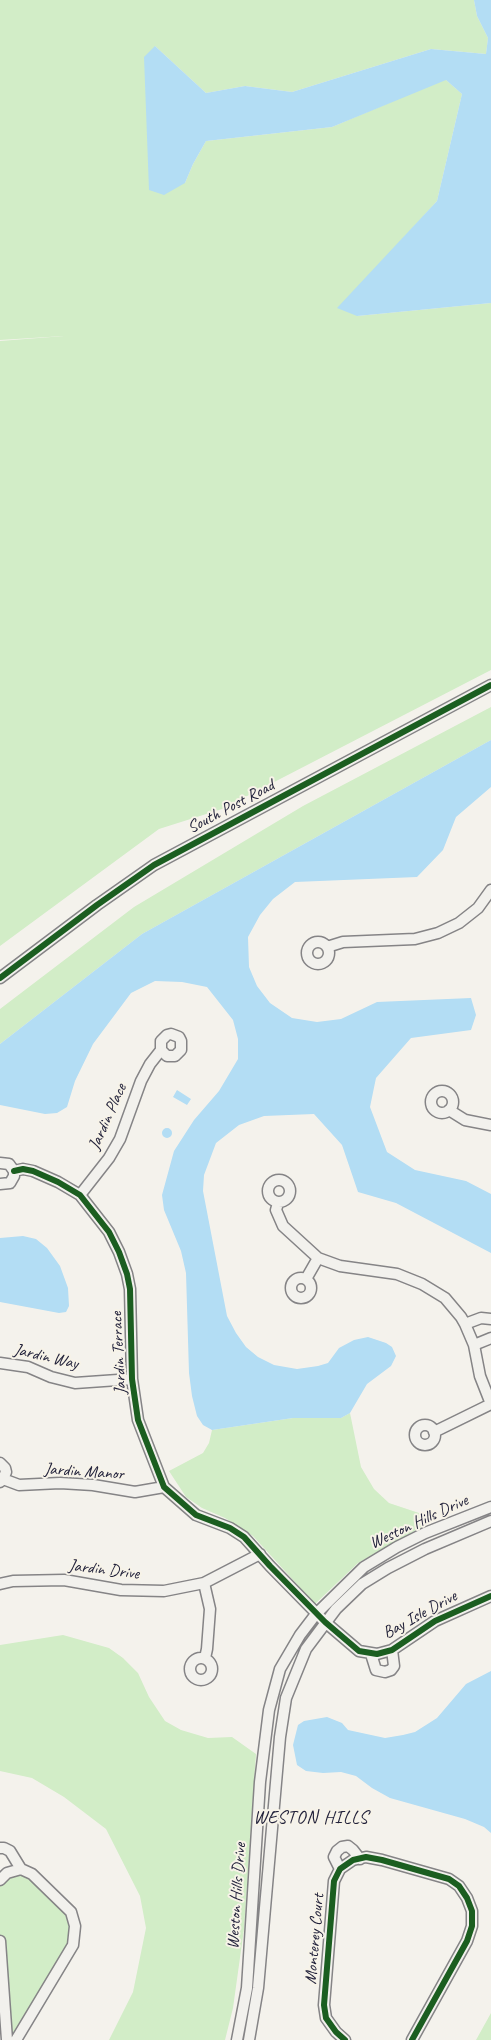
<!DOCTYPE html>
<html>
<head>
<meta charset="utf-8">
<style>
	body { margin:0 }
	canvas { display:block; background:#f4f2ec }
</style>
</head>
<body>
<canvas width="491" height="2040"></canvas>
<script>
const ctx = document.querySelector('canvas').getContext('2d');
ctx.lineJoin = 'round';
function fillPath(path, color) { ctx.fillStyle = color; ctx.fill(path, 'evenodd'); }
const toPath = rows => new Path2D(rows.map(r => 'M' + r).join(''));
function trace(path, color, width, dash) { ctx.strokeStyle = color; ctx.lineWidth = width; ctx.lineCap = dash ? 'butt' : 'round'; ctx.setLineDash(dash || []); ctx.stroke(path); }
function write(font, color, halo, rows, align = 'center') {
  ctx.font = font + ' Caveat,sans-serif'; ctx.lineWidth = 4; ctx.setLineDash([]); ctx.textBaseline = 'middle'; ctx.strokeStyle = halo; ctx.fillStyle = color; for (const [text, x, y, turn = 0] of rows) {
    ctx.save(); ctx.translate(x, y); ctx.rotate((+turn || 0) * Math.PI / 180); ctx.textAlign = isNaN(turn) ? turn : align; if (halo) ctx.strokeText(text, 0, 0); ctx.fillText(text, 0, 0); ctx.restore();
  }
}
const green = toPath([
	[0,0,474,0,477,16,488,38,486,54,431,49,292,92,245,86,206,93,155,46,185,183,193,164,206,141,332,127,445,79,462,94,437,201,400,242,357,316,491,303,491,670,222,809,159,829,0,946,0,341,64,336,0,340],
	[491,707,491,740,142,934,0,1044,0,1009,134,907,303,806],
	[350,1413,361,1467,374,1489,389,1503,419,1513,425,1525,358,1563,315,1604,253,1536,225,1518,202,1508,186,1497,169,1471,203,1453,209,1443,212,1430,293,1418,341,1418],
	[63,1635,109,1648,123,1658,138,1673,149,1697,165,1721,181,1730,208,1738,232,1737,256,1754,244,1929,233,2008,225,2040,109,2040,133,1992,146,1928,140,1896,106,1829,64,1797,32,1778,0,1771,0,1645],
	[21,1869,71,1912,75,1934,16,2040,7,2040,0,1941,0,1880],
	[491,2013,491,2040,476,2040]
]);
const water = toPath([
	[474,0,491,0,491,303,357,316,337,308,437,201,462,94,446,80,332,127,206,141,193,164,185,183,164,195,149,190,144,57,155,46,206,93,245,86,292,92,431,49,486,54,488,38,477,16],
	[491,740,491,787,456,817,443,850,417,877,295,882,273,899,260,915,248,937,249,967,257,986,270,1003,292,1018,317,1022,341,1019,377,1002,471,998,476,1015,471,1030,411,1038,376,1078,370,1107,387,1152,415,1170,466,1181,491,1194,491,1253,396,1203,358,1192,342,1145,314,1114,264,1116,239,1125,216,1143,204,1175,203,1191,227,1316,236,1333,246,1347,258,1357,274,1365,297,1369,318,1366,328,1363,339,1348,354,1340,368,1337,386,1343,392,1347,396,1356,391,1366,367,1384,350,1413,341,1418,293,1418,212,1430,203,1425,197,1416,192,1396,189,1373,186,1273,181,1251,164,1210,162,1195,174,1151,194,1120,219,1091,238,1059,238,1039,233,1020,207,987,182,982,155,981,131,993,93,1044,75,1081,67,1107,57,1113,45,1114,0,1105,0,1044,142,934],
	[177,1090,191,1099,187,1105,173,1097],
	'162 1133a5 5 0 1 1 10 0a5 5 0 1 1-10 0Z',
	[23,1236,36,1239,47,1248,60,1266,68,1288,69,1306,66,1312,59,1313,0,1302,0,1238],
	[491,1671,491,1833,484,1827,465,1819,390,1798,372,1788,356,1776,341,1772,323,1773,306,1771,297,1765,293,1745,298,1725,304,1721,327,1717,342,1723,348,1730,385,1738,403,1735,415,1732,437,1718,466,1684]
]);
const minor = toPath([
	'307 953a11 11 0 1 1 22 0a11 11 0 1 1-22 0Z',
	[327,947,343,942,415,939,438,933,459,923,478,908,491,890],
	[0,978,97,905,154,865,491,685],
	'431 1102a11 11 0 1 1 22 0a11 11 0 1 1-22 0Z',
	[449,1110,465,1120,491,1125],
	[0,1163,9,1164,14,1171,14,1176,10,1183,0,1184],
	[14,1171,23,1169,33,1171,58,1182,80,1195,109,1232,119,1252,127,1274,130,1289,132,1379,138,1420,164,1487,196,1515,230,1528,244,1537,270,1566,325,1622,359,1651,377,1654,392,1650,435,1621,491,1596],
	'268 1191a11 11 0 1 1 22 0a11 11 0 1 1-22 0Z',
	[80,1195,109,1158,120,1139,141,1081,150,1064,161,1050,161,1041,167,1035,171,1034,179,1037,181,1041,181,1050,175,1056,167,1056,161,1050],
	[278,1203,276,1210,283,1226,318,1258,340,1266,397,1274,422,1284,445,1298,461,1317,465,1324,474,1345,480,1376,491,1404],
	'291 1288a10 10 0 1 1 20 0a10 10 0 1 1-20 0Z',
	[306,1279,318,1258],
	[465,1324,481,1318,491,1319],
	[474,1345,491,1338],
	[0,1363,28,1367,51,1377,75,1383,132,1379],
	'415 1435a10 10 0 1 1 20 0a10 10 0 1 1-20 0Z',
	[434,1432,491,1404],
	[0,1463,5,1468,6,1472,3,1479,0,1482],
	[3,1479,19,1485,60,1483,93,1485,135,1492,164,1487],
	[204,1583,210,1609,207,1649,205,1658],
	[0,1584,13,1581,64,1580,121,1590,164,1591,204,1583,260,1554],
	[371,1654,376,1670,385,1672,391,1670,394,1666,392,1650],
	'190 1669a11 11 0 1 1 22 0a11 11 0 1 1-22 0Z',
	[0,1848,4,1848,10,1851,21,1869],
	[340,1869,334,1857,337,1851,342,1847,348,1846,353,1850,360,1859],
	[0,1880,7,1873,21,1869,32,1874,71,1912,75,1926,73,1945,16,2040],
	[0,1941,7,2040],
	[237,2040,247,1988,260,1782,269,1710,280,1669,300,1635,316,1614,364,1567,397,1547,425,1533,491,1507],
	[249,2040,258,1988,280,1737,286,1698,306,1649,336,1609,362,1584,388,1568,425,1549,491,1521],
	[345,2040,336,2032,326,2018,324,2005,334,1881,340,1869,353,1860,366,1857,382,1860,449,1879,459,1886,467,1898,472,1911,472,1926,467,1941,412,2040]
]);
const cycleway = toPath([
	[0,978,97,905,154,865,491,685],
	[14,1171,23,1169,33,1171,58,1182,80,1195,109,1232,119,1252,127,1274,130,1289,132,1379,138,1420,164,1487,196,1515,230,1528,244,1537,270,1566,325,1622,359,1651,377,1654,392,1650,435,1621,491,1596],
	[345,2040,336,2032,326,2018,324,2005,334,1881,340,1869,353,1860,366,1857,382,1860,449,1879,459,1886,467,1898,472,1911,472,1926,467,1941,412,2040]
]);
const streetNames = [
	["South Post Road",231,807,-28],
	["Jardin Place",108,1117,-66],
	["Jardin Terrace",119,1353,-93],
	["Jardin Way",46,1357,13],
	["Jardin Manor",84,1472,4],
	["Weston Hills Drive",419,1522,-25],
	["Jardin Drive",104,1570,7],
	["Bay Isle Drive",420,1615,-29],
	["Weston Hills Drive",237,1896,-86],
	["Monterey Court",315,1939,-85]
];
const neighbourhoodNames = [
	["WESTON HILLS",311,1818]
];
fillPath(green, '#d2edc7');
fillPath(water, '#b3ddf4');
trace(minor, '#858486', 13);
trace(minor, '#f2f1ed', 10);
trace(cycleway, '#1b5e20', 6);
write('17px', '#22223b', '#f7f3e8', streetNames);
ctx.letterSpacing = '1px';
write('18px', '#22223b', '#f7f3e8', neighbourhoodNames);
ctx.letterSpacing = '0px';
</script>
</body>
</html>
